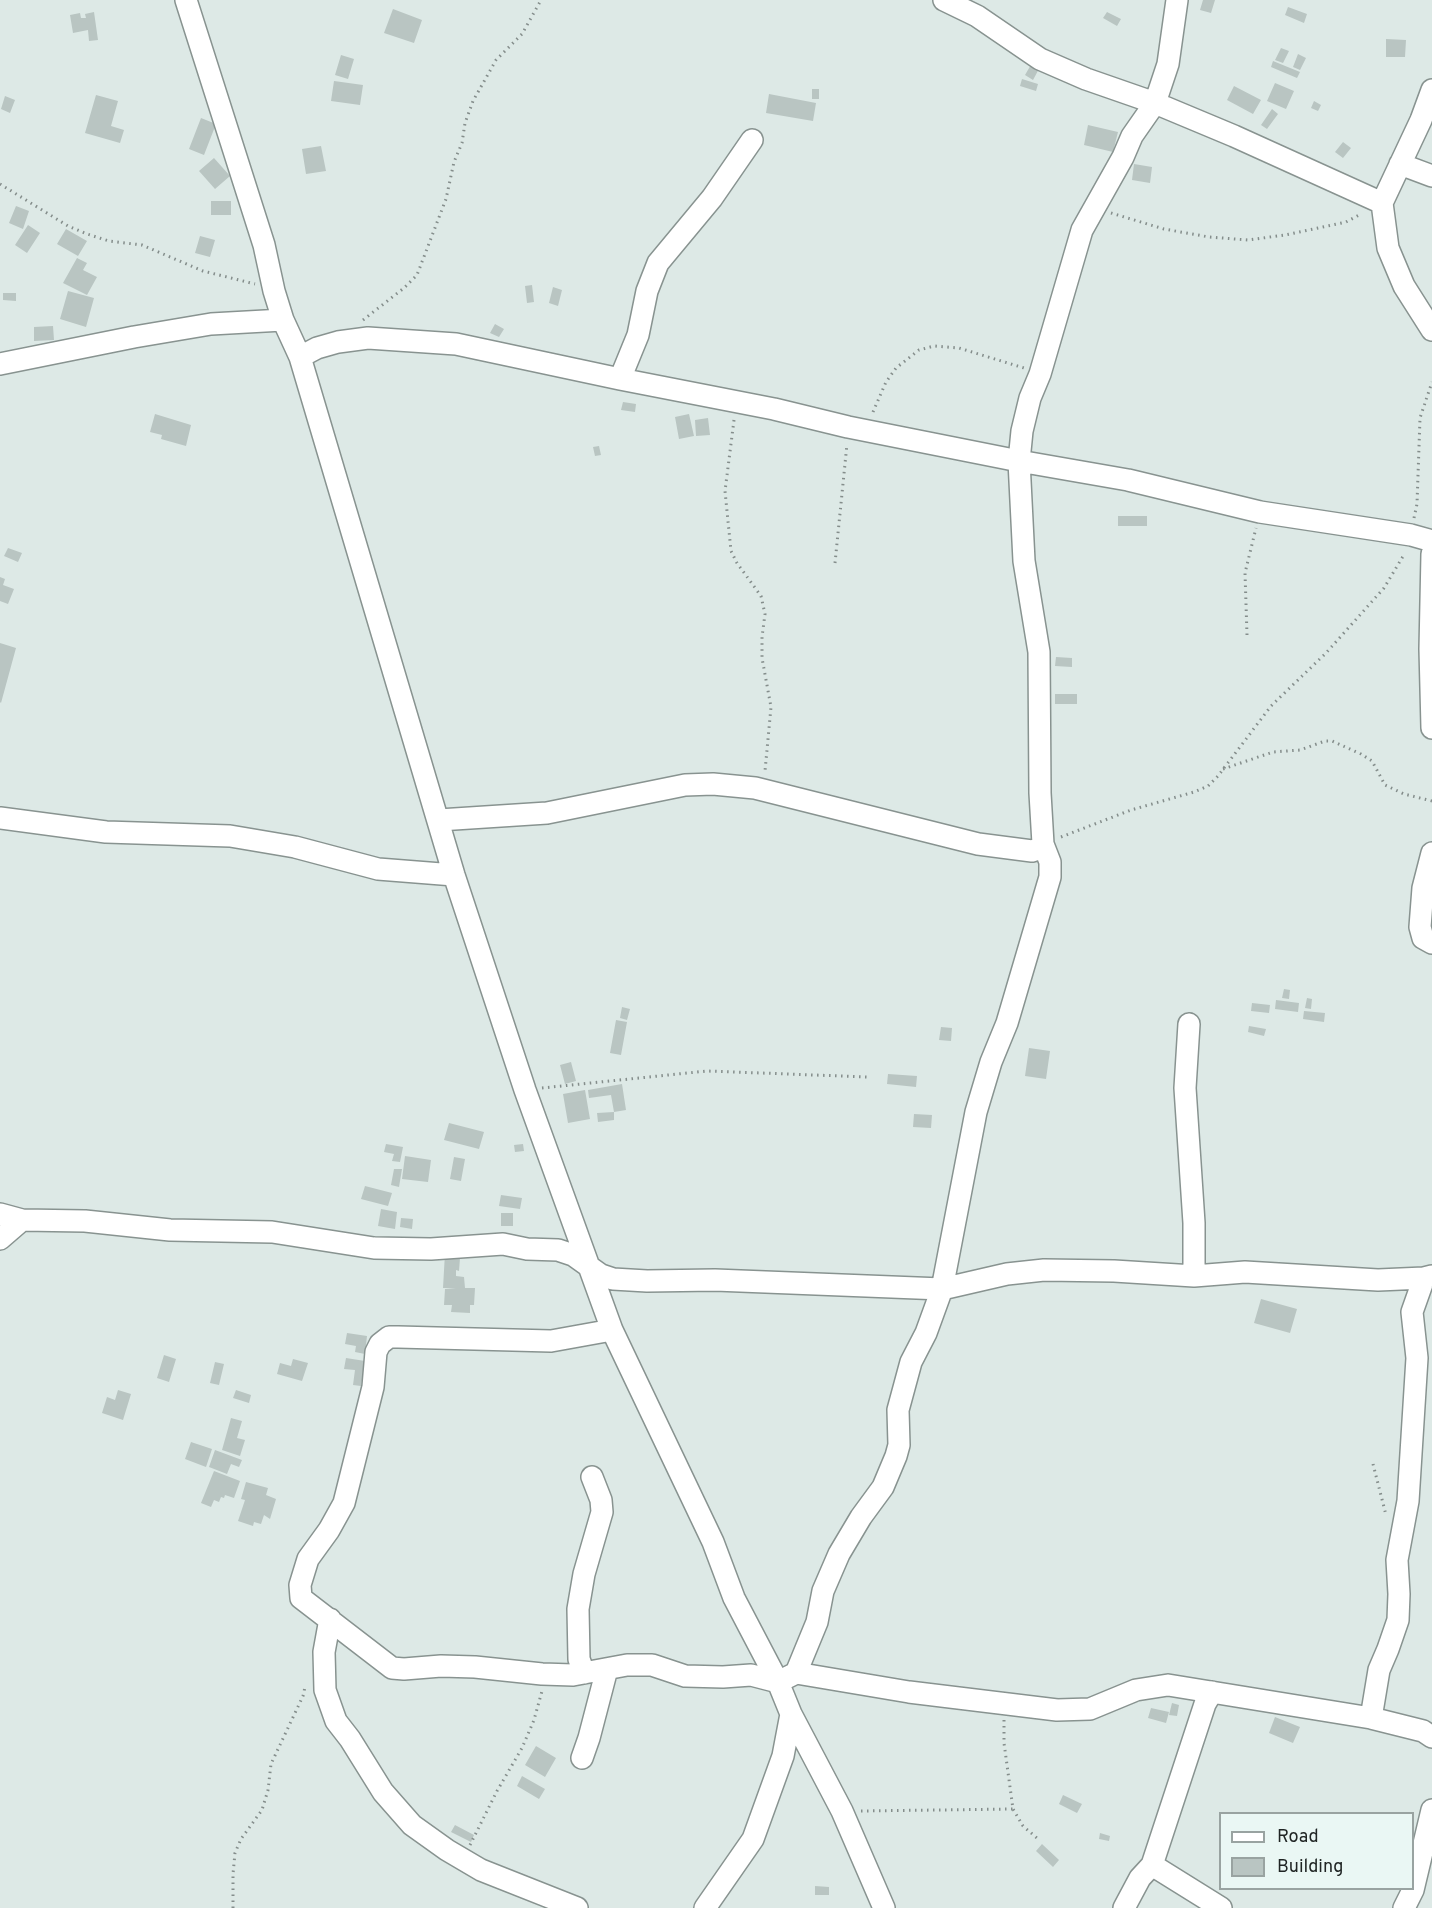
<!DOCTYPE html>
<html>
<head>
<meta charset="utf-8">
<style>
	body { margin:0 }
	#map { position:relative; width:1432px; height:1908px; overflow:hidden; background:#dde9e6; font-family:Overpass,sans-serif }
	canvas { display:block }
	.legend { position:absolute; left:1219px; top:1812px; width:195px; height:78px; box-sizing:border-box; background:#eaf7f4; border:2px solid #99a3a1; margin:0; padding:8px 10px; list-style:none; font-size:18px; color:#202524 }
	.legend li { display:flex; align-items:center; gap:12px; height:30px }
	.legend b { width:30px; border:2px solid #99a3a1 }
</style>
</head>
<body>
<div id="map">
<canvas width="1432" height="1908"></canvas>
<ul class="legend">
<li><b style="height:8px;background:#fff"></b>Road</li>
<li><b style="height:16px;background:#b9c5c2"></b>Building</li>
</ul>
</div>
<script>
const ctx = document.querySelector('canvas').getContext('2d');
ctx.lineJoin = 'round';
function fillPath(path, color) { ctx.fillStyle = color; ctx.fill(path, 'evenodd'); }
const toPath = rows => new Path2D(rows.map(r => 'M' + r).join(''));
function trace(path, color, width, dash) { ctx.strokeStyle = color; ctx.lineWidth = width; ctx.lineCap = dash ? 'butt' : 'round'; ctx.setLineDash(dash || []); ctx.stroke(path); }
const building = toPath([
	[1203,0,1215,0,1211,13,1200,10],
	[1288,7,1307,14,1304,23,1285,15],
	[393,9,422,20,414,43,384,33],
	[94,12,98,40,89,41,88,30,73,33,70,15,80,13,81,18,86,18,85,14],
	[1107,12,1121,19,1117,26,1103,18],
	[1386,39,1406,40,1405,57,1386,57],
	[1281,48,1289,51,1283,63,1275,60],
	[1298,54,1306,58,1300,70,1293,67],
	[341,55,354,59,348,79,335,75],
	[1273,61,1300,72,1297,78,1271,67],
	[1032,63,1040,67,1033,80,1025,75],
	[1022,79,1038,84,1036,91,1020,86],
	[334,81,363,85,360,105,331,101],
	[1275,83,1294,91,1286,109,1267,101],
	[1234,86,1261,100,1253,114,1227,100],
	[812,89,819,89,819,99,812,99],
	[769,94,816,103,813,121,766,113],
	[96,95,118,101,111,126,124,130,120,143,85,133],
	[5,96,15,100,10,113,1,109],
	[1314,101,1321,105,1318,111,1311,108],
	[1272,109,1278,114,1267,129,1261,125],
	[201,118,216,124,204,155,189,149],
	[1088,125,1118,132,1113,152,1084,145],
	[1343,142,1351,148,1343,158,1335,152],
	[321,146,326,171,306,174,302,149],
	[214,158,230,176,215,189,199,171],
	[1134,164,1152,167,1150,183,1132,180],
	[211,201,231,201,231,215,211,215],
	[16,206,29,211,23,229,9,223],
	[28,225,40,233,27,253,15,245],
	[66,229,87,241,78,256,57,244],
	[200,236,215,240,210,257,195,253],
	[77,258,87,263,83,270,97,277,87,295,63,283],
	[532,285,534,302,527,303,525,286],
	[553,287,562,290,558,306,549,303],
	[68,291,94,298,86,327,60,319],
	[3,293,16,293,16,301,3,300],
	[495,324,504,329,499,337,490,333],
	[53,326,54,340,34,341,34,327],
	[623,402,636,404,635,412,621,410],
	[155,414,191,425,186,446,161,439,162,435,150,432],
	[689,414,694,436,679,439,675,417],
	[708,418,710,435,696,436,695,420],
	[599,446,601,455,595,456,593,447],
	[1118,516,1147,516,1147,526,1118,526],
	[8,548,22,553,18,562,4,556],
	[0,577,5,579,3,585,14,589,8,604,0,601],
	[0,643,16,648,1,703,0,702],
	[1056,657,1072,658,1072,667,1055,666],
	[1055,694,1077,694,1077,704,1055,704],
	[1284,989,1290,990,1289,999,1282,998],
	[1307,998,1312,999,1311,1009,1305,1008],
	[1276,1000,1299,1003,1298,1012,1275,1009],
	[1252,1003,1270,1005,1269,1013,1251,1011],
	[622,1007,630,1009,627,1020,620,1018],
	[1304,1011,1325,1013,1324,1022,1303,1019],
	[616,1020,627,1022,621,1055,610,1053],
	[1249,1026,1266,1029,1264,1036,1248,1032],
	[941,1027,952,1028,951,1041,939,1040],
	[1029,1048,1050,1051,1046,1079,1025,1076],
	[571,1062,576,1081,565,1084,560,1065],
	[888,1074,917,1076,916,1087,887,1084],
	[622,1084,626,1110,614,1112,611,1095,589,1098,588,1090],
	[585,1090,590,1119,568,1123,563,1094],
	[614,1112,614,1120,598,1122,597,1113],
	[914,1114,932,1115,931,1128,913,1127],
	[449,1123,484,1132,479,1149,444,1140],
	[386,1144,403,1147,400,1162,392,1161,394,1154,384,1152],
	[523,1144,524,1151,515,1152,514,1145],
	[405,1156,431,1160,428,1182,402,1179],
	[454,1157,465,1159,461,1181,450,1179],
	[394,1169,402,1169,399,1187,391,1185],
	[365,1186,392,1193,388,1206,361,1199],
	[501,1195,522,1198,520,1209,499,1206],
	[381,1209,397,1212,395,1229,378,1226],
	[501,1213,513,1213,513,1226,501,1226],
	[401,1218,413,1219,412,1229,400,1227],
	[445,1253,453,1258,460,1258,459,1271,456,1270,456,1276,464,1277,465,1288,475,1288,474,1305,470,1305,470,1313,451,1312,452,1305,444,1305,445,1289,456,1288,443,1288],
	[1261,1299,1297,1309,1290,1333,1254,1323],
	[347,1333,367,1336,365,1354,355,1352,356,1346,345,1344],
	[164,1355,176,1359,169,1382,157,1378],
	[346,1358,365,1361,361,1386,353,1385,355,1370,344,1369],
	[293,1359,308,1363,302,1381,277,1374,280,1363,291,1366],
	[215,1362,224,1364,219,1385,210,1383],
	[118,1390,131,1394,123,1420,102,1413,107,1397,115,1400],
	[236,1390,251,1395,249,1403,233,1398],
	[231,1418,242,1421,237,1438,245,1440,240,1456,222,1450],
	[191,1442,212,1449,206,1467,185,1459],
	[215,1450,242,1460,239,1467,231,1464,227,1474,209,1467],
	[214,1471,240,1481,234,1498,225,1495,224,1498,221,1497,219,1502,214,1500,211,1507,201,1503],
	[246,1482,268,1488,266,1495,276,1499,270,1519,264,1515,261,1524,254,1522,253,1526,238,1521,245,1500,241,1499],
	[1172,1703,1179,1705,1177,1716,1169,1715],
	[1151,1708,1169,1712,1166,1723,1148,1718],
	[1275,1717,1300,1727,1293,1743,1269,1733],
	[536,1746,556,1758,545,1777,525,1765],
	[522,1776,545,1789,539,1799,517,1786],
	[1063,1795,1082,1804,1077,1813,1059,1804],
	[455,1825,474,1835,471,1842,451,1832],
	[1100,1833,1110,1836,1109,1841,1099,1839],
	[1042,1844,1059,1860,1053,1867,1036,1851],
	[815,1886,829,1887,829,1895,815,1895]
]);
const path = toPath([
	[0,184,68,226,87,234,109,241,142,245,203,271,255,284],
	[1111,213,1164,229,1209,237,1248,240,1285,235,1346,222,1361,214],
	[363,320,404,288,417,275,446,199,454,162,462,143,465,123,473,101,496,60,522,34,541,0],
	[873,412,886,382,896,368,919,350,934,346,959,348,1024,368],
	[734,420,725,491,731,551,737,563,761,596,765,614,762,637,762,658,771,707,765,771],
	[1414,518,1417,504,1420,418,1432,382],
	[835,563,847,444],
	[1247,635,1245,573,1256,528],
	[1223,769,1273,752,1300,750,1325,741,1332,741,1361,754,1372,761,1385,785,1404,794,1432,801],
	[1061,837,1131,810,1194,792,1208,786,1218,776,1271,706,1326,653,1384,588,1405,553],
	[542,1088,707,1071,868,1077],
	[1373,1464,1386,1515],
	[1004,1720,1004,1743,1013,1809,1023,1826,1038,1839],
	[861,1811,1013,1809],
	[470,1845,497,1791,522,1748,534,1720,542,1691],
	[233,1908,233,1874,235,1853,241,1839,262,1810,268,1790,271,1764,303,1696,305,1687]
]);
const minor = toPath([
	[186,0,264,245,274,291,283,320,300,357,454,875,525,1090,612,1330,713,1542,734,1598,778,1682,791,1714,842,1811,884,1908],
	[944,0,977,16,1040,59,1086,79,1155,103,1234,136,1382,203],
	[1432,90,1421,120,1382,203,1388,248,1404,286,1432,330],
	[1400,164,1432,176],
	[300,357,317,348,338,342,368,338,456,344,620,379,774,409,848,427,1019,461,1128,480,1260,512,1411,535,1432,541],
	[0,364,134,337,211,324,283,320],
	[620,379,638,335,647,291,658,263,712,198,752,140],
	[1432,554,1430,649,1432,728],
	[0,818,106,832,230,836,295,847,378,869,454,875],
	[439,820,547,813,685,785,713,784,755,788,978,844,1032,851,1038,849,1043,844],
	[1432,853,1423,888,1420,927,1423,938,1432,943],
	[1189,1024,1185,1088,1194,1223,1194,1276],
	[0,1214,22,1220,85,1221,170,1230,272,1232,374,1248,431,1249,503,1244,527,1249,558,1250,573,1255,601,1275,613,1279,647,1281,715,1280,942,1289,1007,1274,1044,1270,1114,1271,1194,1276,1245,1272,1378,1280,1424,1278,1432,1276],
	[0,1239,22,1220],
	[612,1330,551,1341,398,1337,389,1337,380,1344,376,1352,373,1387,344,1503,329,1530,308,1559,300,1585,301,1598,392,1668,404,1669,441,1666,475,1667,542,1674,573,1675,627,1665,652,1665,685,1676,723,1677,751,1675,778,1682,796,1673,909,1692,1057,1710,1090,1709,1136,1690,1168,1685,1371,1718,1423,1731,1432,1737],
	[330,1619,324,1652,325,1690,336,1721,350,1739,383,1792,412,1825,447,1850,481,1870,577,1908],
	[584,1673,579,1659,578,1609,584,1574,602,1512,601,1500,592,1477],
	[796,1673,817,1622,823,1591,839,1554,861,1517,883,1487,896,1456,899,1445,898,1410,911,1362,926,1333,942,1289,976,1112,991,1062,1007,1023,1050,877,1050,862,1043,844,1040,793,1039,652,1024,561,1019,461,1022,431,1030,398,1040,374,1082,230,1123,157,1132,136,1155,103,1168,64,1177,0],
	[1371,1718,1379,1670,1388,1649,1398,1620,1399,1594,1397,1560,1408,1501,1417,1358,1412,1312,1424,1278],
	[582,1758,589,1738,607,1669],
	[1152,1865,1221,1908],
	[705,1908,753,1839,783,1756,791,1714],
	[1124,1908,1140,1878,1152,1865,1205,1704,1212,1692],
	[1404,1908,1413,1890,1432,1810]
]);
fillPath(building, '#b9c5c2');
trace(minor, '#889390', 24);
trace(path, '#848d8b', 3, [1.5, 4.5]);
trace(minor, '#fff', 21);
</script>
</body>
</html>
